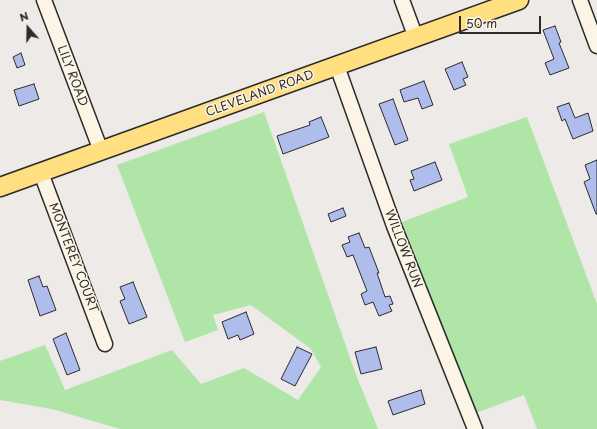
<!DOCTYPE html>
<html>
<head>
<meta charset="utf-8">
<style>
	body { margin:0 }
	#map { position:relative; width:597px; height:429px; overflow:hidden; background:#edeae7; font-family:"Playpen Sans",sans-serif }
	canvas { display:block }
	.north { position:absolute; left:8px; top:8px; width:40px; height:40px; -webkit-text-stroke:3px #fcf5e5; paint-order:stroke; rotate:340deg; font-size:11px; font-weight:700; line-height:16px; text-align:center; color:#2b2b2b }
	.north::after { content:''; display:block; margin:auto; width:14px; height:18px; background:#2b2b2b; clip-path:polygon(50% 0,100% 100%,50% 72%,0 100%) }
	.scale { position:absolute; left:459px; top:16px; width:82px; height:18px; box-sizing:border-box; border:2px solid #2b2b2b; border-top:0; padding-left:5px; font-size:12px; line-height:14px; white-space:nowrap; color:#2b2b2b; -webkit-text-stroke:3px #fcf5e5; paint-order:stroke }
</style>
</head>
<body>
<div id="map">
<canvas width="597" height="429"></canvas>
<div class="north">N</div>
<div class="scale">50 m</div>
</div>
<script>
const ctx = document.querySelector('canvas').getContext('2d');
ctx.lineJoin = 'round';
function fillPath(path, color) { ctx.fillStyle = color; ctx.fill(path, 'evenodd'); }
const toPath = rows => new Path2D(rows.map(r => 'M' + r).join(''));
function trace(path, color, width, dash) { ctx.strokeStyle = color; ctx.lineWidth = width; ctx.lineCap = dash ? 'butt' : 'round'; ctx.setLineDash(dash || []); ctx.stroke(path); }
function write(font, color, halo, rows, align = 'center') {
  ctx.font = font + ' "Playpen Sans",sans-serif'; ctx.lineWidth = 3; ctx.setLineDash([]); ctx.textBaseline = 'middle'; ctx.strokeStyle = halo; ctx.fillStyle = color; for (const [text, x, y, turn = 0] of rows) {
    ctx.save(); ctx.translate(x, y); ctx.rotate((+turn || 0) * Math.PI / 180); ctx.textAlign = isNaN(turn) ? turn : align; if (halo) ctx.strokeText(text, 0, 0); ctx.fillText(text, 0, 0); ctx.restore();
  }
}
const green = toPath([
	[264,112,355,372,378,429,120,429,52,409,0,400,0,361,45,345,65,390,172,350,201,384,244,368,298,400,321,367,311,349,251,305,213,315,218,330,185,342,117,165],
	[527,117,597,304,597,429,537,429,524,395,476,413,402,222,468,197,449,144]
]);
const building = toPath([
	[555,26,561,42,559,43,569,68,550,75,545,63,554,59,543,30,555,26],
	[21,53,25,65,17,68,13,57,21,53],
	[462,62,468,77,463,79,466,85,454,90,445,69,462,62],
	[424,81,433,105,422,109,418,98,404,102,400,90,424,81],
	[34,84,39,99,19,106,14,90,34,84],
	[393,99,408,140,395,145,379,104,393,99],
	[569,103,575,118,588,113,593,131,573,139,565,119,562,121,557,107,569,103],
	[321,117,329,137,283,154,277,136,310,125,309,122,321,117],
	[597,160,597,214,596,214,584,182,590,179,585,165,597,160],
	[435,162,442,180,414,191,410,180,414,179,411,171,435,162],
	[343,208,346,216,331,222,328,214,343,208],
	[359,233,365,248,369,247,379,273,377,273,385,297,390,296,393,304,389,305,392,311,379,316,373,302,365,305,361,294,367,291,353,255,347,257,342,245,350,242,348,237,359,233],
	[39,276,43,287,47,286,56,310,40,316,28,280,39,276],
	[133,282,147,317,129,324,120,301,125,299,120,287,133,282],
	[246,312,254,334,240,340,238,335,228,339,222,322,246,312],
	[66,333,80,370,67,375,53,339,66,333],
	[297,347,312,354,295,386,281,379,297,347],
	[376,347,382,369,361,374,355,352,376,347],
	[421,390,425,404,393,415,388,401,421,390]
]);
const minor = toPath([
	[44,0,101,151],
	[402,0,416,38],
	[580,0,597,46],
	[337,66,394,226,475,429],
	[41,173,105,344]
]);
const major = toPath([
	[0,187,519,0]
]);
const streetNames = [
	["LILY ROAD",72,76,69],
	["CLEVELAND ROAD",260,94,-20],
	["WILLOW RUN",403,249,69],
	["MONTEREY COURT",73,258,69]
];
fillPath(green, '#afe5a7');
fillPath(building, '#afbded');
trace(building, '#2b2b2b', 1);
trace(minor, '#2b2b2b', 17);
trace(major, '#2b2b2b', 21);
trace(minor, '#fcf5e5', 14);
trace(major, '#ffdf80', 18);
write('12px', '#2b2b2b', '#fcf5e5', streetNames);
</script>
</body>
</html>
